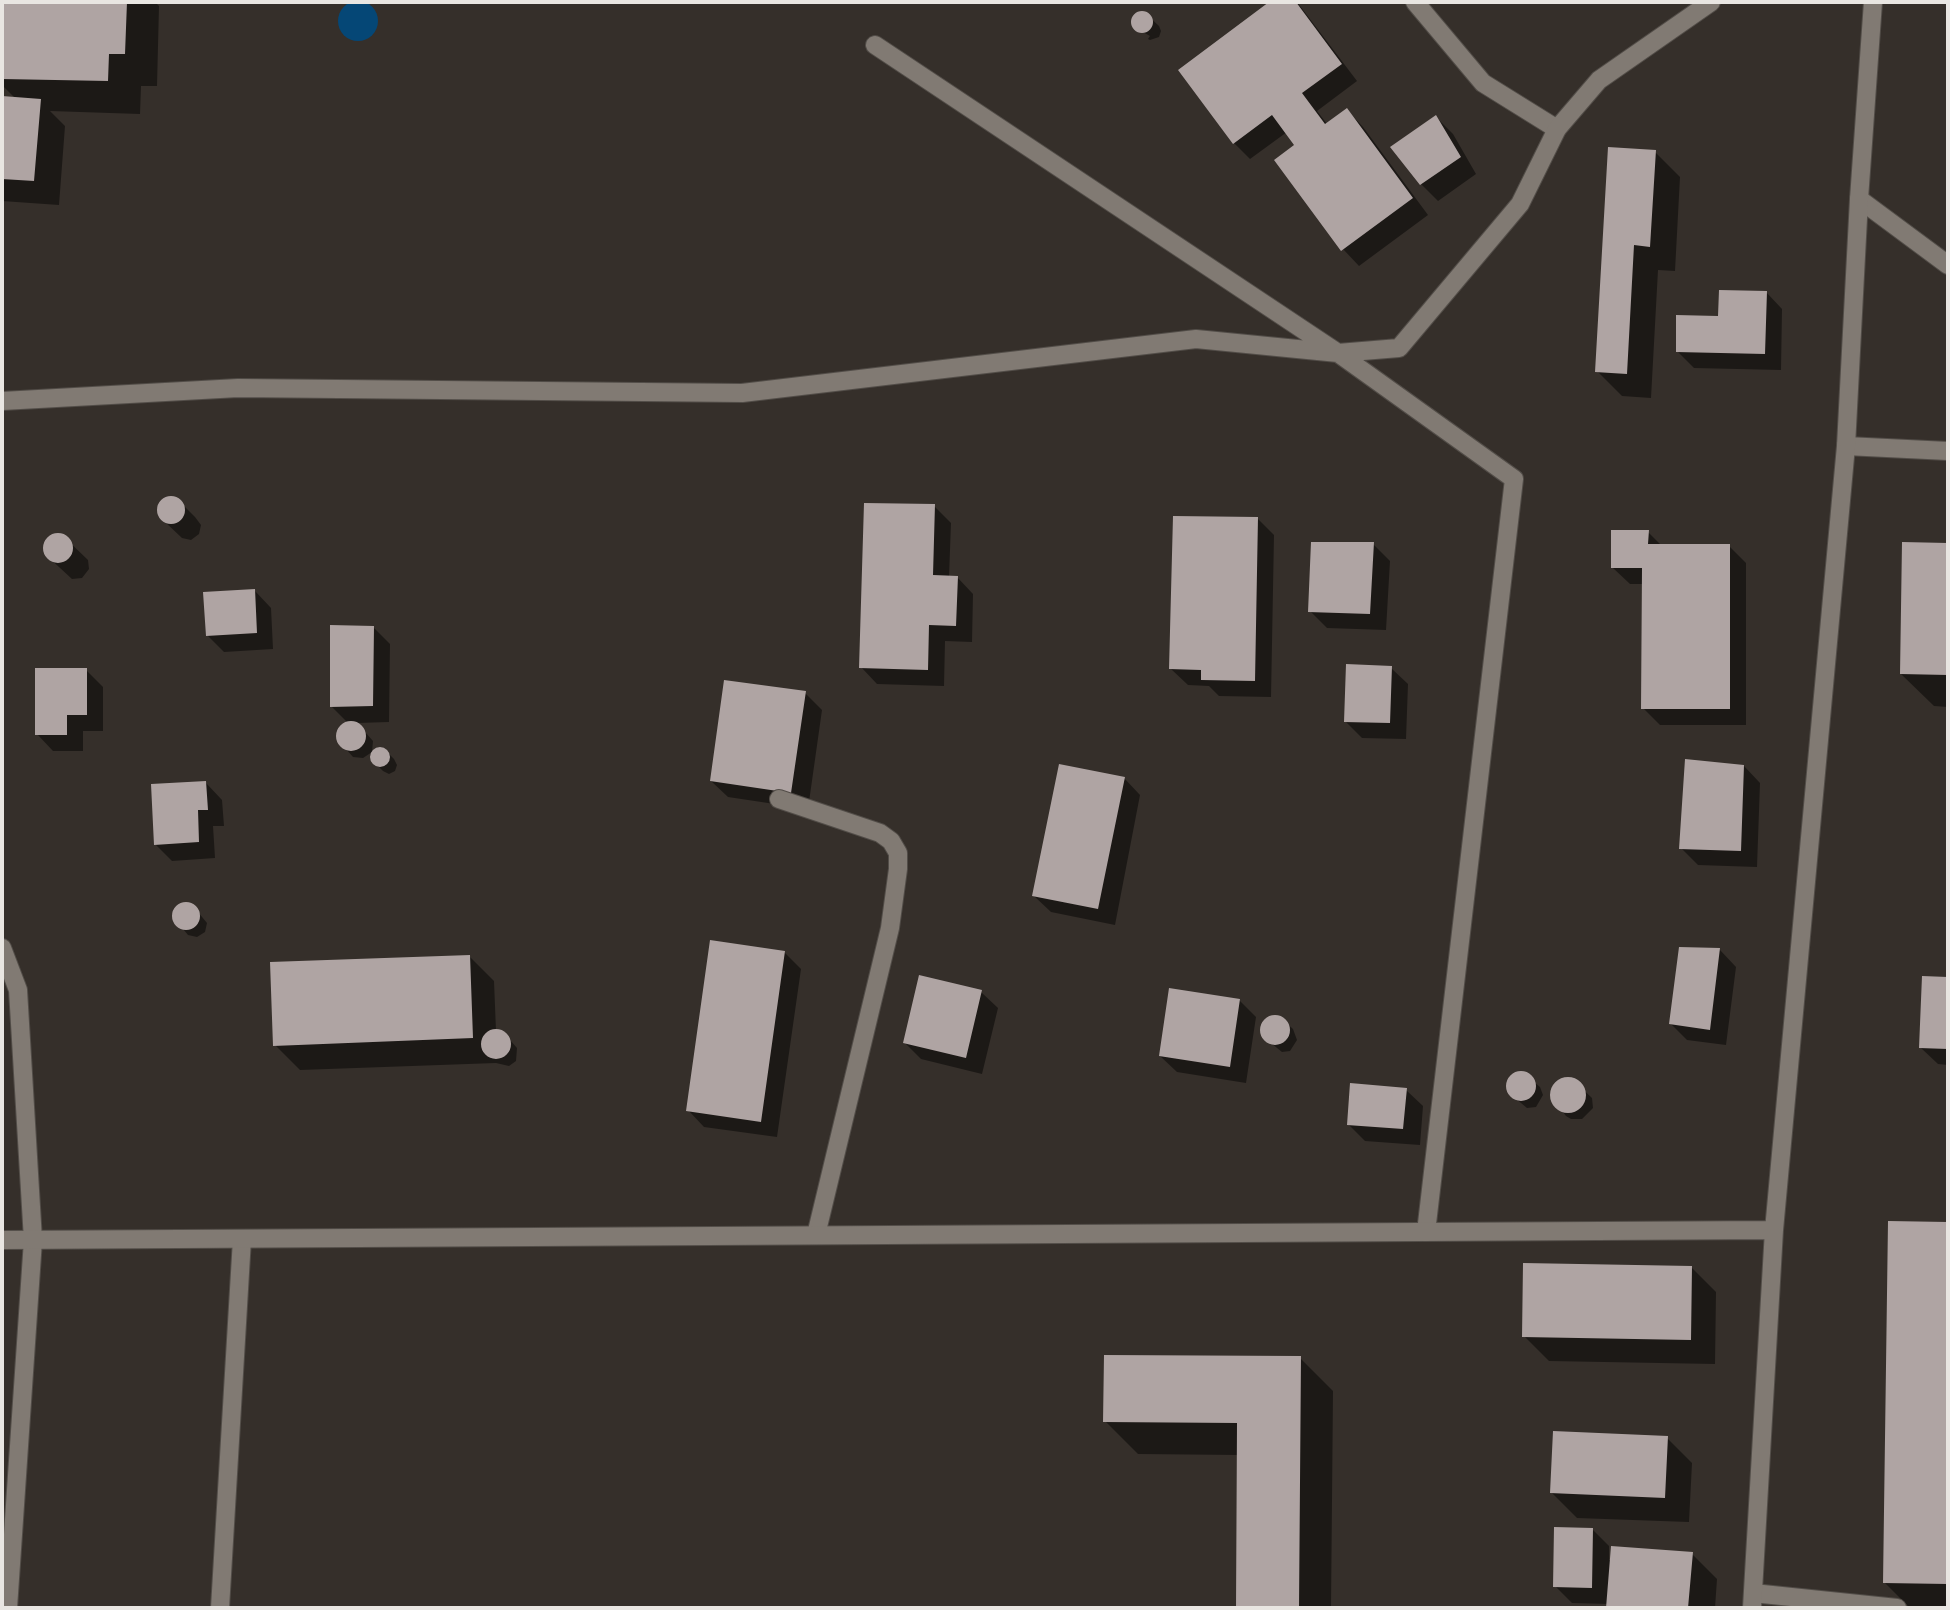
<!DOCTYPE html>
<html>
<head>
<meta charset="utf-8">
<style>
	body { margin:0 }
	#map { position:relative; width:1950px; height:1610px; overflow:hidden; background:#352f2a; font-family:Rubik,sans-serif }
	canvas { display:block }
	.frame { position:absolute; inset:0; border:4px solid #e9e6e2; pointer-events:none }
</style>
</head>
<body>
<div id="map">
<canvas width="1950" height="1610"></canvas>
<div class="frame"></div>
</div>
<script>
const ctx = document.querySelector('canvas').getContext('2d');
ctx.lineJoin = 'round';
function fillPath(path, color) { ctx.fillStyle = color; ctx.fill(path, 'evenodd'); }
const toPath = rows => new Path2D(rows.map(r => 'M' + r).join(''));
function trace(path, color, width, dash) { ctx.strokeStyle = color; ctx.lineWidth = width; ctx.lineCap = dash ? 'butt' : 'round'; ctx.setLineDash(dash || []); ctx.stroke(path); }
const water = toPath([
	'338 21a20 20 0 1 1 40 0a20 20 0 1 1-40 0Z'
]);
const shadow = toPath([
	[2,2,155,2,159,6,157,86,141,86,140,114,50,111,65,126,59,205,2,201,2,98,16,99,2,85],
	[1272,2,1297,2,1357,81,1317,111,1327,124,1347,110,1363,127,1428,215,1359,266,1343,249,1297,145,1287,132,1250,159,1234,143,1180,70],
	[1145,13,1159,26,1161,31,1159,37,1150,40,1148,39,1150,36,1134,27,1133,21,1136,16],
	[1436,117,1453,134,1476,174,1438,201,1421,184],
	[1655,152,1680,177,1675,271,1658,270,1651,398,1622,396,1597,371],
	[1766,292,1782,309,1781,370,1694,368,1678,352,1720,317],
	[169,498,178,500,195,517,201,525,199,534,191,540,182,538,164,521,159,513,161,503],
	[934,506,951,523,949,577,957,577,973,594,972,642,945,641,944,686,877,684,861,667],
	[1258,519,1274,535,1271,697,1219,696,1209,686,1188,685,1171,669],
	[1648,532,1662,546,1729,546,1746,563,1746,725,1660,725,1643,708,1644,584,1630,584,1613,568],
	[62,535,88,560,89,569,82,578,72,579,46,555,45,544,52,536],
	[1373,544,1390,561,1386,630,1327,628,1310,611],
	[1904,544,1948,545,1948,707,1934,706,1901,674],
	[255,591,271,608,273,649,224,652,207,635],
	[373,627,390,644,389,722,357,723,373,741,372,752,363,758,353,757,338,740,340,729,348,723,331,706],
	[1391,668,1408,684,1406,739,1362,738,1345,721],
	[86,670,103,687,103,731,83,731,83,751,53,751,37,734],
	[805,693,822,710,808,809,728,797,711,781],
	[380,749,386,751,394,759,397,765,395,771,389,774,383,771,375,763,372,757,374,751],
	[1744,766,1760,783,1757,867,1698,865,1681,848],
	[1124,778,1140,795,1115,925,1051,912,1034,896],
	[206,783,222,800,224,826,213,826,215,858,172,861,155,844],
	[184,904,193,906,207,923,205,932,197,937,188,935,174,918,176,909],
	[1720,950,1736,967,1726,1045,1687,1040,1671,1024],
	[784,952,801,969,777,1137,704,1127,688,1110],
	[469,956,494,981,496,1031,503,1032,517,1048,516,1061,509,1066,496,1063,300,1070,275,1045],
	[1924,978,1948,979,1948,1065,1938,1064,1921,1048],
	[981,992,998,1008,982,1074,921,1059,905,1043],
	[1239,1000,1256,1017,1246,1083,1177,1072,1160,1056],
	[1276,1017,1284,1021,1293,1029,1297,1040,1290,1051,1282,1052,1266,1039,1262,1030,1268,1019],
	[1523,1073,1540,1087,1543,1095,1536,1107,1527,1108,1509,1093,1507,1085,1515,1074],
	[1572,1079,1592,1098,1593,1108,1582,1119,1571,1119,1566,1116,1552,1098,1554,1088,1562,1080],
	[1406,1090,1423,1106,1420,1145,1365,1141,1348,1124],
	[1890,1223,1948,1224,1948,1608,1910,1608,1885,1583],
	[1691,1267,1716,1292,1715,1364,1549,1361,1524,1336],
	[1300,1358,1333,1391,1331,1608,1237,1608,1239,1455,1138,1454,1105,1421],
	[1667,1438,1692,1463,1689,1522,1577,1518,1552,1493],
	[1593,1530,1609,1546,1609,1560,1692,1554,1717,1579,1715,1608,1608,1608,1609,1604,1572,1603,1555,1586]
]);
const building = toPath([
	[2,2,127,2,125,54,109,54,108,81,2,79],
	[1269,2,1296,2,1342,64,1302,93,1325,124,1347,108,1413,198,1341,251,1274,160,1294,145,1272,115,1233,144,1178,70],
	'1131 22a11 11 0 1 1 22 0a11 11 0 1 1-22 0Z',
	[2,96,41,99,34,181,2,179],
	[1436,115,1461,157,1420,185,1390,147],
	[1608,147,1656,150,1650,247,1634,245,1627,374,1595,372],
	[1719,290,1767,291,1765,354,1676,352,1676,315,1718,316],
	'157 510a14 14 0 1 1 28 0a14 14 0 1 1-28 0Z',
	[864,503,935,504,933,575,958,576,956,626,929,625,928,670,859,668],
	[1173,516,1258,517,1255,681,1201,680,1201,670,1169,669],
	[1611,530,1649,530,1648,544,1730,544,1730,709,1641,709,1642,568,1611,568],
	'43 548a15 15 0 1 1 30 0a15 15 0 1 1-30 0Z',
	[1311,542,1374,542,1370,614,1308,612],
	[1902,542,1948,543,1948,675,1900,674],
	[255,589,257,633,206,636,203,592],
	[330,625,374,626,373,706,330,707],
	[1346,664,1392,666,1390,723,1344,722],
	[35,668,87,668,87,715,67,715,67,735,35,735],
	[724,680,806,691,791,793,710,781],
	'336 736a15 15 0 1 1 30 0a15 15 0 1 1-30 0Z',
	'370 757a10 10 0 1 1 20 0a10 10 0 1 1-20 0Z',
	[1685,759,1744,765,1741,851,1679,849],
	[1059,764,1125,777,1098,909,1032,896],
	[206,781,208,810,198,810,199,842,154,845,151,784],
	'172 916a14 14 0 1 1 28 0a14 14 0 1 1-28 0Z',
	[710,940,785,951,761,1122,686,1111],
	[1679,947,1720,948,1710,1030,1669,1024],
	[470,955,473,1038,273,1046,270,962],
	[919,975,982,990,966,1058,903,1043],
	[1922,976,1948,977,1948,1049,1919,1048],
	[1169,988,1240,999,1230,1067,1159,1056],
	'1260 1030a15 15 0 1 1 30 0a15 15 0 1 1-30 0Z',
	'481 1044a15 15 0 1 1 30 0a15 15 0 1 1-30 0Z',
	'1506 1086a15 15 0 1 1 30 0a15 15 0 1 1-30 0Z',
	'1550 1095a18 18 0 1 1 36 0a18 18 0 1 1-36 0Z',
	[1350,1083,1407,1088,1403,1129,1347,1125],
	[1888,1221,1948,1222,1948,1584,1883,1583],
	[1523,1263,1692,1266,1691,1340,1522,1337],
	[1104,1355,1301,1356,1299,1608,1236,1608,1237,1423,1103,1422],
	[1553,1431,1668,1436,1665,1498,1550,1493],
	[1554,1527,1593,1528,1592,1588,1553,1587],
	[1611,1546,1693,1552,1688,1608,1606,1608]
]);
const lane = toPath([
	[1415,2,1483,83,1557,129],
	[779,799,880,833,891,841,898,853,898,869,890,928,816,1235],
	[1753,1593,1897,1608]
]);
const street = toPath([
	[875,45,1338,353,1514,479,1426,1232],
	[1859,199,1948,265],
	[2,401,238,388,742,393,1196,339,1338,353,1399,348,1520,204,1557,129,1599,80,1711,2],
	[1846,446,1948,451],
	[2,948,18,990,33,1240,8,1608],
	[220,1608,242,1239]
]);
const secondary = toPath([
	[2,1240,1774,1230],
	[1752,1608,1774,1230,1846,446,1859,199,1873,2]
]);
fillPath(water, '#054776');
fillPath(shadow, '#0007');
fillPath(building, '#afa4a3');
trace(lane, '#524d48', 20);
trace(street, '#524d48', 20);
trace(secondary, '#524d48', 20);
trace(lane, '#817a73', 18);
trace(street, '#817a73', 18);
trace(secondary, '#817a73', 18);
</script>
</body>
</html>
